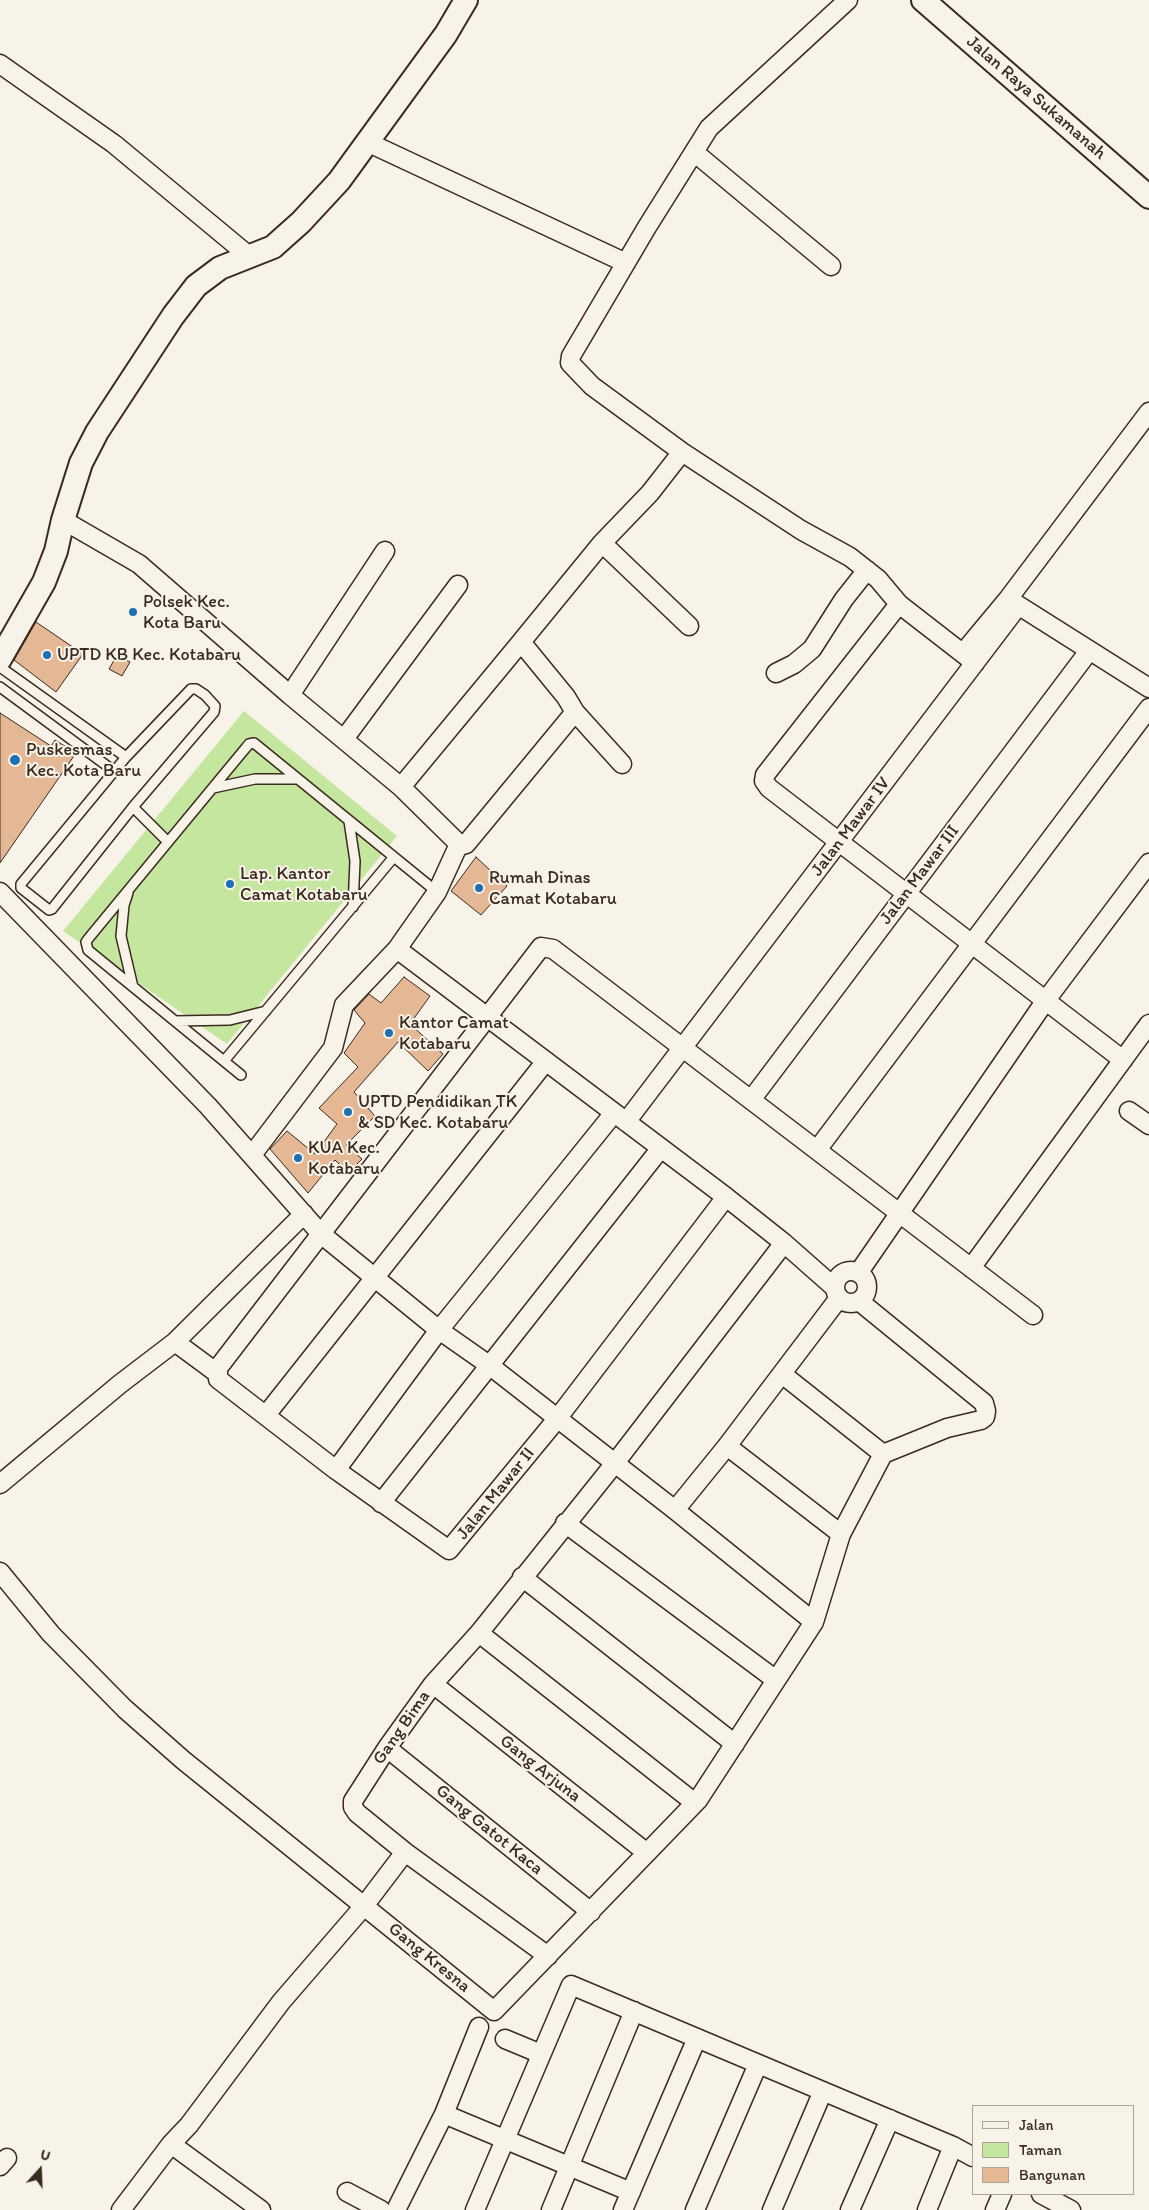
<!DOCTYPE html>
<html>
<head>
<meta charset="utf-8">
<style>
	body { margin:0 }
	#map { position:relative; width:1149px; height:2210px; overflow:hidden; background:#f7f3e8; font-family:Itim,sans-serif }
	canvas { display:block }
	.legend { position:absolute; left:972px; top:2105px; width:162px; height:90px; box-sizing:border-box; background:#f7f3e8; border:1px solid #aca397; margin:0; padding:6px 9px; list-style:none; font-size:15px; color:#3b2a1e }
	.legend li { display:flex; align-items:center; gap:10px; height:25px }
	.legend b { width:25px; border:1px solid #aca397 }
	.north { position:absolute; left:15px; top:2145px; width:50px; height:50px; -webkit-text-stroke:4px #f7f3e8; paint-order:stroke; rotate:20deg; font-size:14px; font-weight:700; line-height:20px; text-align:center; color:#3b2a1e }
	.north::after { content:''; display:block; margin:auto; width:18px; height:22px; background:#3b2a1e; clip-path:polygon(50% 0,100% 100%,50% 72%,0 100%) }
</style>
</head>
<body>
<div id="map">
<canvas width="1149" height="2210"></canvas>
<ul class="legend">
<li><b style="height:6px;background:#f7f3e8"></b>Jalan</li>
<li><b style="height:14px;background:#c5e69f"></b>Taman</li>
<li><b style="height:14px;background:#e4b795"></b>Bangunan</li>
</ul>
<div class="north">U</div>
</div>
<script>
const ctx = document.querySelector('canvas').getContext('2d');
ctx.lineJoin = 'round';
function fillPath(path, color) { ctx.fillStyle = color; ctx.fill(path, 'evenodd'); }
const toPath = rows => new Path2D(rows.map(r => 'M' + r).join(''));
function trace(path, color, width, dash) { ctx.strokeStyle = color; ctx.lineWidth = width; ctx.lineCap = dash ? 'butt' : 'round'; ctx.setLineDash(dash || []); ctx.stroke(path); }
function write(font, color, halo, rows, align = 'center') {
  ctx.font = font + ' Itim,sans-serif'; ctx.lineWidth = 4; ctx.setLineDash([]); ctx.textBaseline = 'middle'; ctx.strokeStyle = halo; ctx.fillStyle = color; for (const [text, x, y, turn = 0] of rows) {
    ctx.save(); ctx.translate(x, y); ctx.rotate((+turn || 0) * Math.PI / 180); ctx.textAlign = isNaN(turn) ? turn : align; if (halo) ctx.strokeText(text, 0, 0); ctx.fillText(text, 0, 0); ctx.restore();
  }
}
const green = toPath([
	[244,711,397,836,227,1044,63,931]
]);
const building = toPath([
	[36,622,83,654,56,692,14,660,36,622],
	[117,655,130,662,122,676,109,669,117,655],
	[0,713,51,746,55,740,76,753,0,863,0,713],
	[476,857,507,886,481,915,451,891,476,857],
	[404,977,430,996,410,1024,443,1054,428,1071,398,1042,354,1092,375,1116,346,1145,362,1159,348,1173,335,1160,308,1193,270,1149,287,1131,315,1154,337,1124,319,1108,358,1067,344,1053,365,1023,354,1010,369,994,381,1003,404,977]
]);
const service = toPath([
	[0,667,126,757],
	[0,687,114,771],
	[191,689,196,689,205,695,215,706,214,712,133,807,52,909,49,910,21,888,21,884,126,757,191,689],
	[213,788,255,779,297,779],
	[133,807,168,842,244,750,249,744,254,743,437,892],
	[349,821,355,861,353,907],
	[168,842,88,939,86,942,88,950,241,1075],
	[128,893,124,905,121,936,133,987],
	[175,1021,230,1020,266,1011],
	[224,1061,393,858]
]);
const minor = toPath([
	[848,0,709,128,647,227,571,356,570,363,592,386,682,452,801,530,850,557,878,579,899,604,975,663],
	[0,64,114,144,249,256],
	[367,142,626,263],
	[694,152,831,266],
	[63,520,139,564,290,695,401,787,459,844,463,845,466,844,575,712,566,697,521,642,602,543,650,493,682,452],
	[602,543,689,626],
	[1010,600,1149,688],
	[899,604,765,775,764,781,769,788,1123,1060],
	[963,653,1008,599,1149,412],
	[776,673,794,664,812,649,844,599,867,570],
	[290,695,385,551],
	[575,712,622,764],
	[344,739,458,585],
	[401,787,521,642],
	[0,892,208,1106,321,1234,439,1330,489,1365,675,1510,814,1622],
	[397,949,726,1197,784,1243,835,1288],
	[751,1100,1089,651],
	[1129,1111,1149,1125],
	[626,1122,1018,606],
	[817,1150,1149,708],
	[252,1155,333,1048,344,1005,397,949,437,892,459,844],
	[726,1197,557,1419,449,1550,336,1470,218,1379,218,1368,541,947,553,949,1033,1315],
	[971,1268,1149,1024],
	'835 1287a16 16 0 1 1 32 0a16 16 0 1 1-32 0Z',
	[859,1272,1046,1000,1149,863],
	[175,1342,304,1214],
	[782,1374,883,1454],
	[266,1415,546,1061],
	[727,1446,841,1534],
	[336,1470,439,1330,614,1113],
	[0,1484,120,1384,175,1342,217,1373],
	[381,1503,661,1148],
	[675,1510,727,1446,839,1298],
	[565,1523,776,1680],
	[0,1572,51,1634,125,1709,183,1760,494,2011,698,1800,814,1622,841,1534,883,1454,947,1428,981,1420,985,1417,986,1411,984,1403,859,1301],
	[522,1577,735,1744],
	[479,1633,695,1803],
	[433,1684,647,1853],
	[387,1748,591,1912],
	[548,1956,405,1852,357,1813,353,1807,353,1801,387,1748,433,1684,479,1633,615,1463,784,1243],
	[505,2039,541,2054],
	[444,2114,631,2192],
	[171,2144,261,2210],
	[0,2166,7,2158],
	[347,2192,381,2210],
	[1041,2194,1071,2210],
	[121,2210,171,2144,189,2125,281,2002,364,1906,405,1852],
	[396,2210,444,2114,479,2027],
	[475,2210,571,1985,953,2146,973,2157],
	[551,2210,634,2011],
	[623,2210,697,2038],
	[695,2210,758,2064],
	[772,2210,823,2091],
	[850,2210,890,2119],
	[927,2210,953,2146],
	[995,2210,1002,2194]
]);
const tertiary = toPath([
	[923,0,1149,197],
	[0,659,44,582,56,551,63,520,81,463,97,432,173,316,196,286,220,268,273,247,301,222,339,181,446,34,466,0]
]);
const markers = [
	[133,612,5,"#1f6fb2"],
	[47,655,5,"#1f6fb2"],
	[15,760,6,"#1f6fb2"],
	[230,884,5,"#1f6fb2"],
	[479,888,5,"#1f6fb2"],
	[389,1033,5,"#1f6fb2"],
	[348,1112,5,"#1f6fb2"],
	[298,1158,5,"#1f6fb2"]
];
const streetNames = [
	["Jalan Raya Sukamanah",1036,98,41],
	["Jalan Mawar IV",851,827,-53],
	["Jalan Mawar III",920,875,-53],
	["Jalan Mawar II",496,1494,-51],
	["Gang Bima",402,1728,-55],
	["Gang Arjuna",540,1769,38],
	["Gang Gatot Kaca",489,1830,39],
	["Gang Kresna",429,1958,39]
];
const poiNames = [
	["Polsek Kec.",143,602],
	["Kota Baru",143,623],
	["UPTD KB Kec. Kotabaru",57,655],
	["Puskesmas",26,750],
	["Kec. Kota Baru",26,771],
	["Lap. Kantor",240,874],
	["Camat Kotabaru",240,895],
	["Rumah Dinas",489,878],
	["Camat Kotabaru",489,899],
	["Kantor Camat",399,1023],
	["Kotabaru",399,1044],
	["UPTD Pendidikan TK",358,1102],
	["& SD Kec. Kotabaru",358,1123],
	["KUA Kec.",308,1148],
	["Kotabaru",308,1169]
];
fillPath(green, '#c5e69f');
fillPath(building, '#e4b795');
trace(building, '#3b2a1e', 1);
trace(service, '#3b2a1e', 12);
trace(minor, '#3b2a1e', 21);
trace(tertiary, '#3b2a1e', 26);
trace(service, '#f7f3e8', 9);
trace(minor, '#f7f3e8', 18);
trace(tertiary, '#f7f3e8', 22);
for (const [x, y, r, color] of markers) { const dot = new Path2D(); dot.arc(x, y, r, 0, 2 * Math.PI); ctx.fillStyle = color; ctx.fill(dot); trace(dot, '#f7f3e8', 2); }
write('18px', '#3b2a1e', '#f7f3e8', streetNames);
write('18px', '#3b2a1e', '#f7f3e8', poiNames, 'left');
</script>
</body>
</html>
